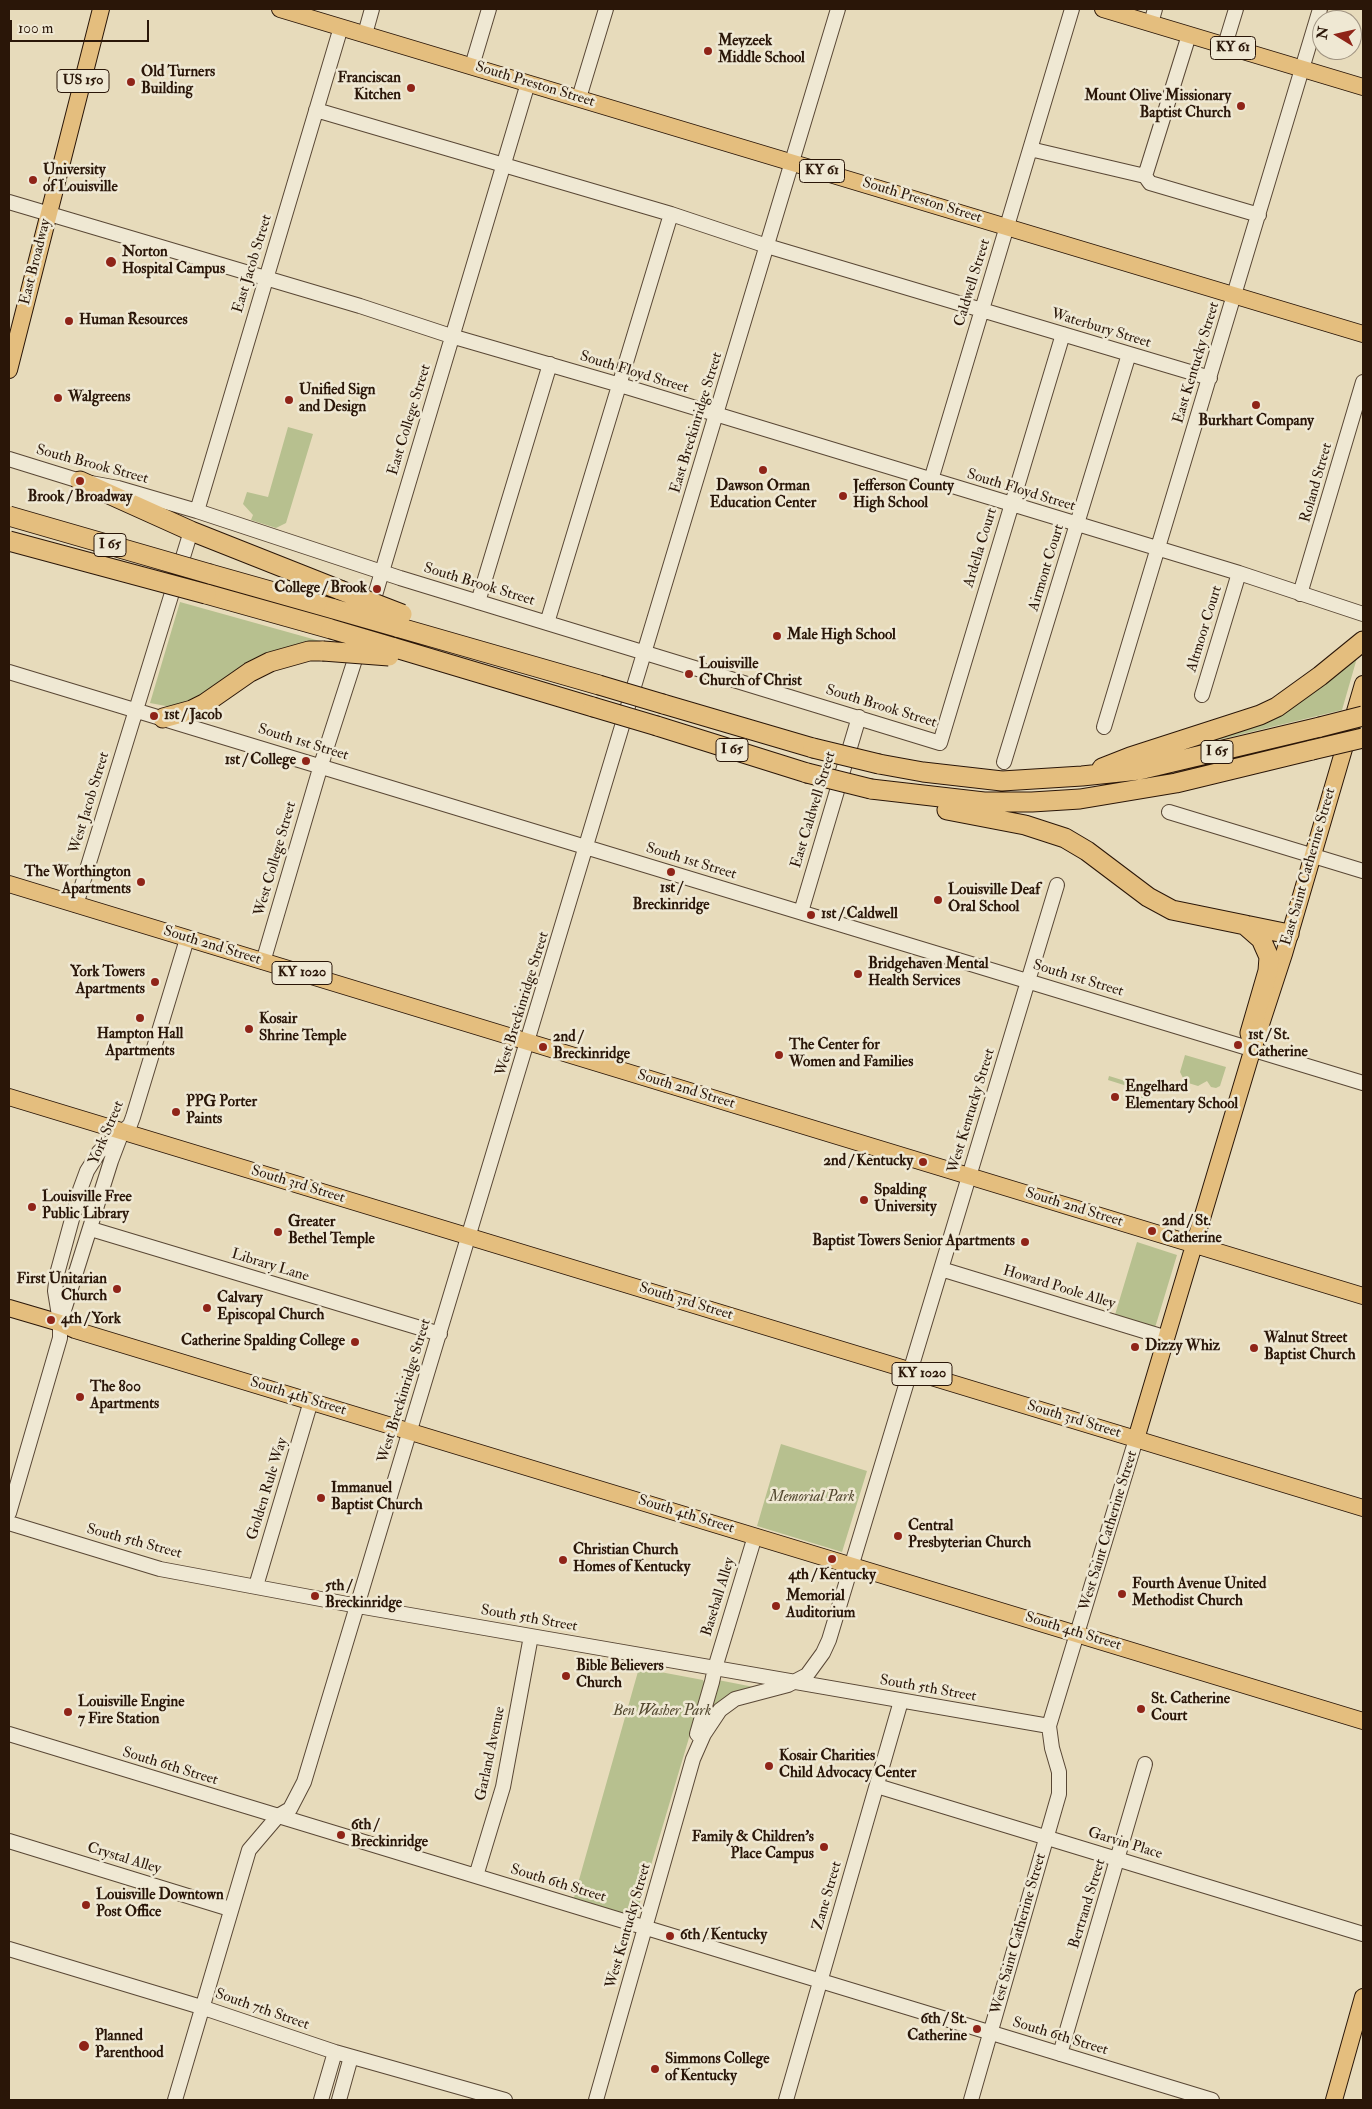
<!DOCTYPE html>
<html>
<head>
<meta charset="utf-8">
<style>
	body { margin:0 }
	#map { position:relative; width:1372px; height:2109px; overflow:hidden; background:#e7dbbb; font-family:"IM FELL Double Pica",serif }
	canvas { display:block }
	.frame { position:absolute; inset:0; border:10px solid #2a1608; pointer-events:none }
	.north { position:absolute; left:1312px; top:10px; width:50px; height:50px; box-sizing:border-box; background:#efe8d3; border:1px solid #a09482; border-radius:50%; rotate:279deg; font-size:14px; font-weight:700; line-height:20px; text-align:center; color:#2a1608 }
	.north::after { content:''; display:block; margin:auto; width:18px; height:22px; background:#8f2418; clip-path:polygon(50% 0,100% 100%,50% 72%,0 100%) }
	.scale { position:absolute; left:10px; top:20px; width:139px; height:22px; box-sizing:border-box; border:2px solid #2a1608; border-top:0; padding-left:6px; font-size:15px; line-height:18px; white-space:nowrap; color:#2a1608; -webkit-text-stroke:4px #efe8d3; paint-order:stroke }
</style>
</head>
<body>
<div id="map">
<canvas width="1372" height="2109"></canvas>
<div class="frame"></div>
<div class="north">N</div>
<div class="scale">100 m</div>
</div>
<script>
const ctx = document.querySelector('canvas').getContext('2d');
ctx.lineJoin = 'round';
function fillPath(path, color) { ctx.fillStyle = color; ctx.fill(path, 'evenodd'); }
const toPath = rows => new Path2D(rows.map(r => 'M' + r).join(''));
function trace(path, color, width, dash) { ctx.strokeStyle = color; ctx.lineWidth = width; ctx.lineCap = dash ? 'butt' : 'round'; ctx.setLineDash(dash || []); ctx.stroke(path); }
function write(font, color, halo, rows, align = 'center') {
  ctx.font = font + ' "IM FELL Double Pica",serif'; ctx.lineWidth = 5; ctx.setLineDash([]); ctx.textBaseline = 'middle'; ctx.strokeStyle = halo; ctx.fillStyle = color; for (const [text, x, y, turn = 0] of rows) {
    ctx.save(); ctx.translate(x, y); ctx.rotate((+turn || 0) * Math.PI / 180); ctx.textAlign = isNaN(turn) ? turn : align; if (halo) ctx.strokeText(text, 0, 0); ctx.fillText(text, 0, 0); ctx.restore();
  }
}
const green = toPath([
	[288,427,313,434,286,523,276,528,251,520,253,515,243,504,247,492,268,497],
	[180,602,345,648,329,645,212,695,171,707,150,703],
	[1359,651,1342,710,1168,752,1236,732],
	[1185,1055,1226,1067,1220,1086,1216,1088,1211,1087,1207,1081,1198,1086,1185,1082,1180,1072],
	[1109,1076,1148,1088,1151,1081,1155,1082,1150,1100,1141,1098,1143,1091,1108,1080],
	[1137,1242,1177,1255,1154,1331,1114,1318],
	[781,1444,867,1471,842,1552,757,1526],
	[639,1668,703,1680,705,1684,635,1919,573,1901],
	[718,1680,754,1687,718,1707,711,1703]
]);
const minor = toPath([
	[1151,23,1155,9],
	[365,34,372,9],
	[1225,45,1236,9],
	[472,66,489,9],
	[579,98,606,9],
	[316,110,671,214,767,246,1210,378],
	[1030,149,1145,176,1150,183,1259,215],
	[1145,176,1189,35],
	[9,202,360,306,451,336,620,385,1239,573,1363,614],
	[9,459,80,481,118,488,197,511,400,578,940,743,1063,334],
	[931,480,1072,9],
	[197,511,341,27],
	[1300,594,1363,382],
	[478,602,550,364],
	[370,612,528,83],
	[547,623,671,214],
	[9,672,1363,1083],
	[1202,695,1239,573],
	[1104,727,1320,9],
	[1004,762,1129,354],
	[1169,812,1363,871],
	[76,905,191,531],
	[801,912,859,717],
	[263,962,321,765,359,647],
	[91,1229,440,1334],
	[941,1269,1167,1338],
	[60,1322,55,1291,57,1274,80,1190,87,1171,99,1152,121,1133],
	[9,1513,60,1338,60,1323,111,1161,122,1132,130,1125,133,1117,187,939],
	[9,1523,160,1569,358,1606,1049,1726],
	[256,1586,311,1401],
	[9,1734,1212,2100],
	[697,1734,712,1682,715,1668,755,1536],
	[877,1786,1363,1934],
	[9,1841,230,1909],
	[476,1876,503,1787,531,1636],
	[9,1949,201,2007,335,2052,505,2100],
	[1060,2054,1145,1764],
	[175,2100,249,1850,278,1816,290,1809,304,1782,838,9],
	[321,2100,335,2052],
	[339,2100,351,2057],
	[596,2100,693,1759,704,1734,720,1710,735,1699,788,1685,807,1675,823,1653,829,1640,1057,885],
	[786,2100,901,1701],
	[971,2100,1059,1794,1059,1772,1052,1748,1049,1726,1136,1439]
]);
const major = toPath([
	[280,9,1363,334],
	[1103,9,1363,87],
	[9,370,101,9],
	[9,884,1363,1296],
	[9,1097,1363,1508],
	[9,1308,60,1323,75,1330,1363,1721],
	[1136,1439,1250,1058,1284,954,1363,684],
	[1334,2100,1363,1997]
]);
const highway = toPath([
	[80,481,191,531,340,590],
	[210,574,334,609],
	[206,594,331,629],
	[397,627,599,685],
	[392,647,593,707],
	[663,704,813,748],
	[163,718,192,710,204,704,250,672,270,662,309,651,323,651],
	[657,726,807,773],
	[879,764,923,772,1002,781,1082,776,1139,770,1320,727],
	[1102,768,1130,757,1260,715,1277,707,1320,676,1363,641],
	[871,789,984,802,1032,802,1080,799,1176,783,1312,750],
	[947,810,1025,825,1065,838,1087,851,1148,897,1172,910,1289,934],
	[1245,925,1261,939,1269,957,1268,971,1250,1033,1254,1049]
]);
const highwayBridge = toPath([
	[9,516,210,574],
	[9,541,206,594],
	[340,590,402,614],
	[334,609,397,627],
	[331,629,392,647],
	[323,651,389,656],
	[599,685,663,704],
	[593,707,657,726],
	[1320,727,1363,716],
	[813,748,879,764],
	[1312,750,1363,738],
	[807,773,871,789]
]);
const markers = [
	[708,51,5,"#8f2418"],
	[131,82,5,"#8f2418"],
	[411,88,5,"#8f2418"],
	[1241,106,5,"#8f2418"],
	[33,180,5,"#8f2418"],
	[111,262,6,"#8f2418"],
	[69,321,5,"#8f2418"],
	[58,398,5,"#8f2418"],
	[289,400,5,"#8f2418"],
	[1256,405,5,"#8f2418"],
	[763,470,5,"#8f2418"],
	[80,481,5,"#8f2418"],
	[843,496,5,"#8f2418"],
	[377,589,5,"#8f2418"],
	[777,636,5,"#8f2418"],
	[689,674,5,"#8f2418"],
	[154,716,5,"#8f2418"],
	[306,761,5,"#8f2418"],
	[671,872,5,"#8f2418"],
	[141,882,5,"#8f2418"],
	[938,900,5,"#8f2418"],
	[811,915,5,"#8f2418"],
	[858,974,5,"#8f2418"],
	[155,982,5,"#8f2418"],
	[140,1018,5,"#8f2418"],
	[249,1029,5,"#8f2418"],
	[1238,1045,5,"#8f2418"],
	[543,1047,5,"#8f2418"],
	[779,1055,5,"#8f2418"],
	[1115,1097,5,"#8f2418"],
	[176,1112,5,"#8f2418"],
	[923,1162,5,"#8f2418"],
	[864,1200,5,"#8f2418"],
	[32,1207,5,"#8f2418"],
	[1152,1231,5,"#8f2418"],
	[278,1232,5,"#8f2418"],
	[1025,1242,5,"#8f2418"],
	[117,1289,5,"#8f2418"],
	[207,1308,5,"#8f2418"],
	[51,1320,5,"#8f2418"],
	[355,1342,5,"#8f2418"],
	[1135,1347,5,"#8f2418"],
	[1254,1348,5,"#8f2418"],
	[80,1397,5,"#8f2418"],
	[321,1498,5,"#8f2418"],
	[898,1536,5,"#8f2418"],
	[832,1559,5,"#8f2418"],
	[563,1560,5,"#8f2418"],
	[1122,1594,5,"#8f2418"],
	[315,1596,5,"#8f2418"],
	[776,1606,5,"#8f2418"],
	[566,1676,5,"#8f2418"],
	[1141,1709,5,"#8f2418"],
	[68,1712,5,"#8f2418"],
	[769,1766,5,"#8f2418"],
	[341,1835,5,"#8f2418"],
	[824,1847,5,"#8f2418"],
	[86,1905,5,"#8f2418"],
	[670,1936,5,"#8f2418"],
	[977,2029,5,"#8f2418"],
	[84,2046,6,"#8f2418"],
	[655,2069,5,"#8f2418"]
];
const shields = [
	[1233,48,45],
	[83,81,52],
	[822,171,45],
	[110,545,32],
	[732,750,32],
	[1217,752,32],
	[302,973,60],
	[922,1374,60]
];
const shieldNames = [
	["KY 61",1233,48],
	["US 150",83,81],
	["KY 61",822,171],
	["I 65",110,545],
	["I 65",732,750],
	["I 65",1217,752],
	["KY 1020",302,973],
	["KY 1020",922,1374]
];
const poiNames = [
	["Meyzeek",718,42],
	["Middle School",718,59],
	["Old Turners",141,73],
	["Building",141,90],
	["Franciscan",401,79,"right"],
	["Kitchen",401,96,"right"],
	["Mount Olive Missionary",1231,97,"right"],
	["Baptist Church",1231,114,"right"],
	["University",43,171],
	["of Louisville",43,188],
	["Norton",122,253],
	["Hospital Campus",122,270],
	["Human Resources",79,321],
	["Unified Sign",299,391],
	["and Design",299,408],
	["Walgreens",68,398],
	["Burkhart Company",1256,422,"center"],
	["Dawson Orman",763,487,"center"],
	["Education Center",763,504,"center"],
	["Jefferson County",853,487],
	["High School",853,504],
	["Brook / Broadway",80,498,"center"],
	["College / Brook",367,589,"right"],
	["Male High School",787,636],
	["Louisville",699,665],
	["Church of Christ",699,682],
	["1st / Jacob",164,716],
	["1st / College",296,761,"right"],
	["The Worthington",131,873,"right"],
	["Apartments",131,890,"right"],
	["1st /",671,889,"center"],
	["Breckinridge",671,906,"center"],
	["Louisville Deaf",948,891],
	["Oral School",948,908],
	["1st / Caldwell",821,915],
	["Bridgehaven Mental",868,965],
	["Health Services",868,982],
	["York Towers",145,973,"right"],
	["Apartments",145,990,"right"],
	["Kosair",259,1020],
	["Shrine Temple",259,1037],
	["Hampton Hall",140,1035,"center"],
	["Apartments",140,1052,"center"],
	["1st / St.",1248,1036],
	["Catherine",1248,1053],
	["2nd /",553,1038],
	["Breckinridge",553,1055],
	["The Center for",789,1046],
	["Women and Families",789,1063],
	["Engelhard",1125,1088],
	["Elementary School",1125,1105],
	["PPG Porter",186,1103],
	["Paints",186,1120],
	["2nd / Kentucky",913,1162,"right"],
	["Spalding",874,1191],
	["University",874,1208],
	["Louisville Free",42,1198],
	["Public Library",42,1215],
	["2nd / St.",1162,1222],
	["Catherine",1162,1239],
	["Greater",288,1223],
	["Bethel Temple",288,1240],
	["Baptist Towers Senior Apartments",1015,1242,"right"],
	["First Unitarian",107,1280,"right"],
	["Church",107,1297,"right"],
	["Calvary",217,1299],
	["Episcopal Church",217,1316],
	["4th / York",61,1320],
	["Walnut Street",1264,1339],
	["Baptist Church",1264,1356],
	["Catherine Spalding College",345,1342,"right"],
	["Dizzy Whiz",1145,1347],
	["The 800",90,1388],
	["Apartments",90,1405],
	["Immanuel",331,1489],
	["Baptist Church",331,1506],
	["Central",908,1527],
	["Presbyterian Church",908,1544],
	["Christian Church",573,1551],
	["Homes of Kentucky",573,1568],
	["4th / Kentucky",832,1576,"center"],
	["Fourth Avenue United",1132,1585],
	["Methodist Church",1132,1602],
	["5th /",325,1587],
	["Breckinridge",325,1604],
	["Memorial",786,1597],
	["Auditorium",786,1614],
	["Bible Believers",576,1667],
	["Church",576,1684],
	["St. Catherine",1151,1700],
	["Court",1151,1717],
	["Louisville Engine",78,1703],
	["7 Fire Station",78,1720],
	["Kosair Charities",779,1757],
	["Child Advocacy Center",779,1774],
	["6th /",351,1826],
	["Breckinridge",351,1843],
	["Family & Children’s",814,1838,"right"],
	["Place Campus",814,1855,"right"],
	["Louisville Downtown",96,1896],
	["Post Office",96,1913],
	["6th / Kentucky",680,1936],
	["6th / St.",967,2020,"right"],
	["Catherine",967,2037,"right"],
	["Planned",95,2037],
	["Parenthood",95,2054],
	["Simmons College",665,2060],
	["of Kentucky",665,2077]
];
const streetNames = [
	["South Preston Street",535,85,17],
	["South Preston Street",922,201,17],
	["East Broadway",36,262,-76],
	["East Jacob Street",253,264,-73],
	["Caldwell Street",973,283,-73],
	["Waterbury Street",1101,329,17],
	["East Kentucky Street",1197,363,-73],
	["South Floyd Street",634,373,17],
	["East College Street",410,420,-73],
	["East Breckinridge Street",697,423,-73],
	["South Brook Street",92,465,15],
	["Roland Street",1317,483,-74],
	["South Floyd Street",1021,491,17],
	["Ardella Court",981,548,-73],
	["Airmont Court",1047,568,-73],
	["South Brook Street",479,585,17],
	["Altmoor Court",1205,629,-73],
	["South Brook Street",881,707,17],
	["South 1st Street",303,743,17],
	["West Jacob Street",90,803,-73],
	["East Caldwell Street",814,810,-73],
	["West College Street",276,859,-74],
	["South 1st Street",691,862,17],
	["East Saint Catherine Street",1309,867,-74],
	["South 2nd Street",212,946,17],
	["South 1st Street",1078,979,17],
	["West Breckinridge Street",523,1004,-73],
	["South 2nd Street",686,1090,17],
	["West Kentucky Street",972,1111,-73],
	["York Street",107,1133,-67],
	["South 3rd Street",298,1185,17],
	["South 2nd Street",1074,1208,17],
	["Library Lane",270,1266,17],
	["Howard Poole Alley",1059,1288,17],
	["South 3rd Street",686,1302,17],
	["West Breckinridge Street",405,1391,-73],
	["South 4th Street",298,1397,17],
	["South 3rd Street",1074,1420,17],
	["Golden Rule Way",268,1489,-73],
	["South 4th Street",686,1515,17],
	["West Saint Catherine Street",1109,1531,-73],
	["South 5th Street",134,1542,15],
	["Baseball Alley",719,1597,-73],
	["South 5th Street",529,1619,10],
	["South 4th Street",1073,1632,17],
	["South 5th Street",928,1689,10],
	["Garland Avenue",491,1754,-78],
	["South 6th Street",170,1767,17],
	["Garvin Place",1125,1844,17],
	["Crystal Alley",124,1859,17],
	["South 6th Street",558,1884,17],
	["Zane Street",828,1896,-74],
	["Bertrand Street",1088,1904,-73],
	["West Kentucky Street",629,1926,-74],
	["West Saint Catherine Street",1019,1934,-74],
	["South 7th Street",262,2010,19],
	["South 6th Street",1060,2037,17]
];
const parkNames = [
	["Memorial Park",812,1498],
	["Ben Washer Park",662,1712]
];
fillPath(green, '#b7c08f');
trace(minor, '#594735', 16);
trace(major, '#2a1608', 18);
trace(highway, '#2a1608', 21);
trace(minor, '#efe8d3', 14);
trace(major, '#e4be7e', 16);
trace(highway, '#e4be7e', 19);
trace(highwayBridge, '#2a1608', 21, []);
trace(highwayBridge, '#e4be7e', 19);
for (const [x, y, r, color] of markers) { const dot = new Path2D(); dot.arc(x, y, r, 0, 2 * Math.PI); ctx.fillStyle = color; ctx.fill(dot); trace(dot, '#efe8d3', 2); }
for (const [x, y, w] of shields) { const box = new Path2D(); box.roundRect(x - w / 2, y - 11.5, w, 23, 4); ctx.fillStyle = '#efe8d3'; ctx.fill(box); trace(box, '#2a1608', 1); }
write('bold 14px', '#2a1608', null, shieldNames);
write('bold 15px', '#2a1608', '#efe8d3', poiNames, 'left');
write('15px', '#2a1608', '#efe8d3', streetNames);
write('italic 15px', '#544930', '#efe8d3', parkNames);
</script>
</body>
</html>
